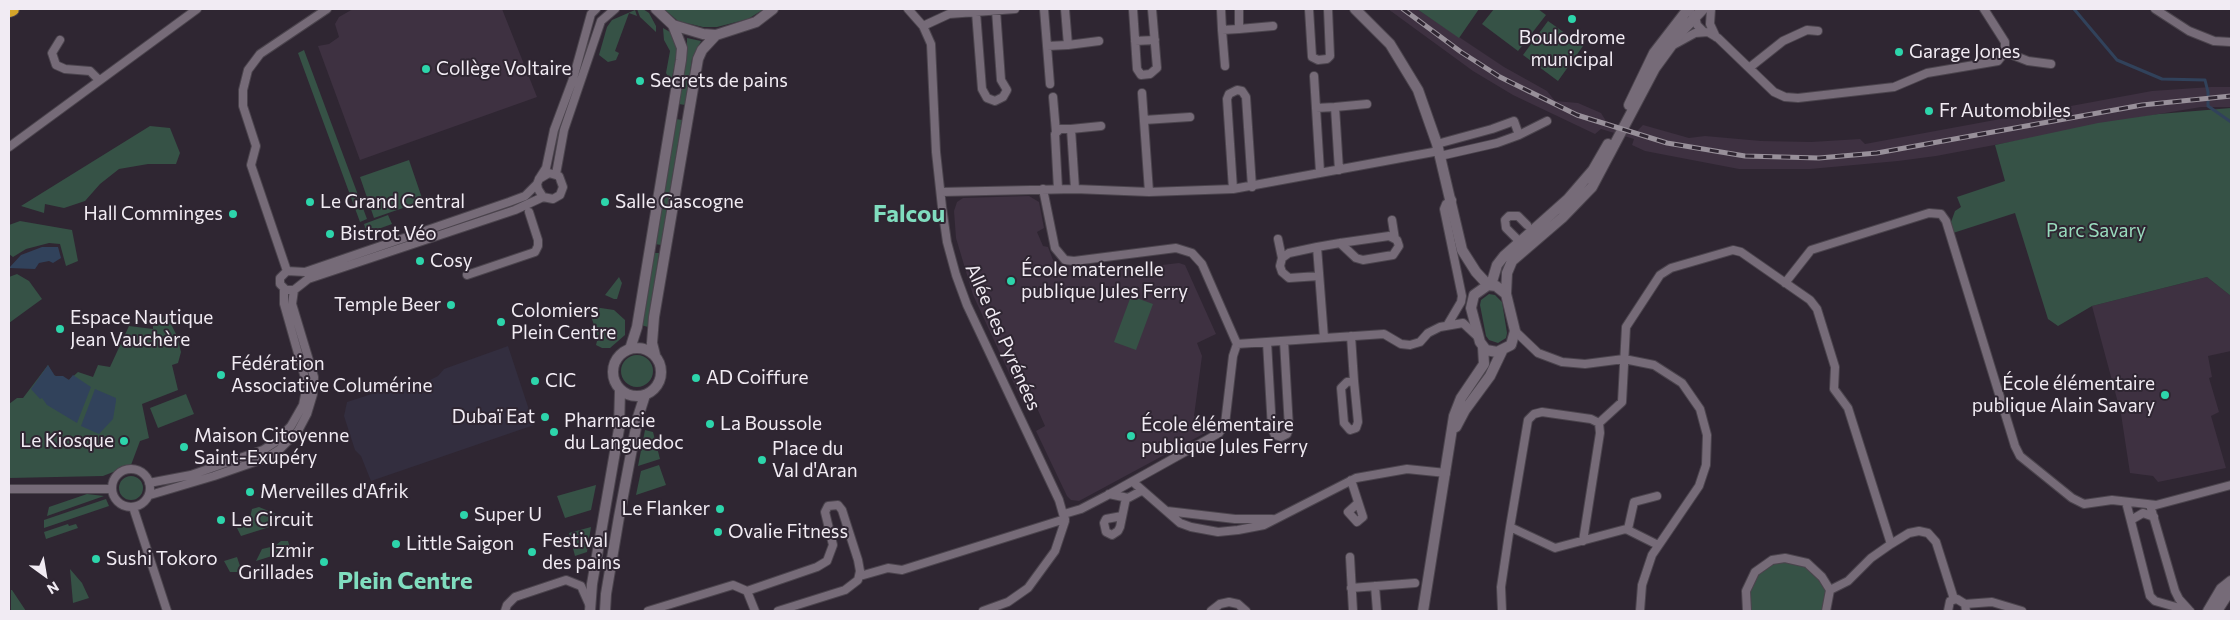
<!DOCTYPE html>
<html>
<head>
<meta charset="utf-8">
<style>
	body { margin:0 }
	#map { position:relative; width:2240px; height:620px; overflow:hidden; background:#2f2632; font-family:Commissioner,sans-serif }
	canvas { display:block }
	.frame { position:absolute; inset:0; border:10px solid #f1ebf3; pointer-events:none }
	.north { position:absolute; left:20px; top:550px; width:50px; height:50px; -webkit-text-stroke:4px #2f2632; paint-order:stroke; rotate:148deg; font-size:14px; font-weight:700; line-height:20px; text-align:center; color:#f1ebf3 }
	.north::after { content:''; display:block; margin:auto; width:18px; height:22px; background:#f1ebf3; clip-path:polygon(50% 0,100% 100%,50% 72%,0 100%) }
</style>
</head>
<body>
<div id="map">
<canvas width="2240" height="620"></canvas>
<div class="frame"></div>
<div class="north">N</div>
</div>
<script>
const ctx = document.querySelector('canvas').getContext('2d');
ctx.lineJoin = 'round';
function fillPath(path, color) { ctx.fillStyle = color; ctx.fill(path, 'evenodd'); }
const toPath = rows => new Path2D(rows.map(r => 'M' + r).join(''));
function trace(path, color, width, dash) { ctx.strokeStyle = color; ctx.lineWidth = width; ctx.lineCap = dash ? 'butt' : 'round'; ctx.setLineDash(dash || []); ctx.stroke(path); }
function write(font, color, halo, rows, align = 'center') {
  ctx.font = font + ' Commissioner,sans-serif'; ctx.lineWidth = 4; ctx.setLineDash([]); ctx.textBaseline = 'middle'; ctx.strokeStyle = halo; ctx.fillStyle = color; for (const [text, x, y, turn = 0] of rows) {
    ctx.save(); ctx.translate(x, y); ctx.rotate((+turn || 0) * Math.PI / 180); ctx.textAlign = isNaN(turn) ? turn : align; if (halo) ctx.strokeText(text, 0, 0); ctx.fillText(text, 0, 0); ctx.restore();
  }
}
const commercial = toPath([
	[508,346,534,425,371,481,361,456,355,450,344,416,347,402,378,392,389,393,414,388,438,376,444,369]
]);
const built = toPath([
	[353,9,502,9,537,97,360,160,318,46,329,44,339,37,335,24,339,17],
	[1388,9,1417,9,1504,67,1547,91,1555,101,1578,103,1601,113,1606,121,1637,131,1643,125,1689,138,1705,136,1761,141,1811,142,1860,139,1865,144,2152,91,2211,87,2231,87,2231,107,2201,107,2159,114,1936,156,1898,161,1810,169,1739,169,1645,151,1632,145,1634,139,1601,129,1595,134,1513,95,1473,71],
	[1029,196,1039,202,1044,228,1037,232,1043,246,1048,247,1053,260,1061,266,1075,267,1076,275,1179,263,1185,265,1216,334,1197,343,1202,356,1194,416,1202,418,1201,423,1207,425,1205,433,1079,501,1071,500,1067,496,1036,431,1045,426,1033,399,1023,403,973,295,956,238,954,211,957,202,963,198],
	[2207,277,2231,296,2231,351,2208,356,2212,377,2209,378,2219,412,2211,416,2226,468,2158,482,2153,476,2130,473,2121,414,2092,306]
]);
const green = toPath([
	[637,9,643,9,649,13,656,26,656,32,640,17],
	[664,9,764,9,748,19,717,27,703,27,678,21],
	[1417,9,1479,9,1459,38],
	[1494,9,1538,9,1546,15,1518,51,1482,24],
	[635,10,637,16,629,13,615,51,619,53,616,60,608,62,599,55,607,27,612,20],
	[1548,21,1583,46,1558,81,1523,55],
	[663,28,670,32,676,43,676,59,671,82,666,73,670,51,664,40],
	[687,38,701,41,692,59,685,105,679,104,687,55],
	[304,50,367,219,360,222,298,53],
	[2231,108,2231,296,2207,277,2092,306,2058,326,2048,319,2015,213,1953,233,1951,222,1955,211,1961,207,1957,197,2005,181,1995,145,2098,123,2159,114],
	[676,119,682,120,661,245,655,244],
	[150,126,170,128,180,153,176,164,148,164,119,169,100,184,85,201,64,208,45,204,44,213,21,206],
	[409,160,423,201,374,218,360,177],
	[388,215,392,224,367,233,364,224],
	[20,221,72,230,78,261,66,266,60,244,49,243,26,249,13,257,9,254,9,225],
	[654,253,659,253,648,327,641,325],
	[17,274,29,281,42,299,9,323,9,277],
	[619,277,622,283,617,299,614,299,605,295],
	[1489,294,1495,295,1502,302,1507,333,1506,338,1498,343,1489,340,1486,336,1480,305,1481,300],
	[1131,296,1153,304,1136,350,1114,342],
	[594,307,614,310,625,320,625,335,610,348,602,348,596,345,598,337,589,310],
	[167,316,177,336,181,352,178,363,172,365,178,390,142,404,149,438,140,441,131,465,103,476,9,478,9,404,17,398,23,398,48,365,53,375,69,380,78,372,93,377,98,365,110,367,129,326,153,329,153,318],
	'621 371a16 16 0 1 1 32 0a16 16 0 1 1-32 0Z',
	[186,394,194,414,158,428,150,408],
	[645,430,653,432,660,459,638,466],
	[659,465,666,485,636,495,641,471],
	'119 488a12 12 0 1 1 24 0a12 12 0 1 1-24 0Z',
	[596,485,591,510,565,518,557,496],
	[87,494,104,496,47,516,49,507],
	[106,499,109,506,44,528,44,520],
	[259,507,276,514,279,524,241,536,236,526,249,522,252,509],
	[68,524,69,526,76,524,78,528,46,539,44,532],
	[591,527,587,552,575,556,569,533],
	[281,541,288,541,290,548,288,551,256,561,262,549,275,546],
	[237,557,242,572,230,572,224,561],
	[1786,561,1801,564,1812,570,1827,590,1823,611,1750,611,1750,587,1754,579,1762,569,1773,563],
	[70,569,82,583,89,598,73,603],
	[11,590,12,590,26,611,11,611]
]);
const water = toPath([
	[42,247,58,247,61,258,53,263,49,261,39,263,35,269,9,268,21,255],
	[48,365,55,376,63,376,69,380,73,375,91,387,77,423,47,405,42,398,40,399,31,389],
	[95,389,116,398,116,401,113,419,99,434,81,426]
]);
const stream = toPath([
	[2074,9,2117,60,2162,79,2205,80,2208,92,2208,106,2231,122]
]);
const minor = toPath([
	[908,9,923,26,931,44,936,152,942,207,947,242,956,275,967,305,1059,500,1065,521,1055,551,1028,588,1008,602,983,611],
	[1044,9,1047,46,1068,45,1065,9],
	[1133,9,1137,69,1141,75,1150,74,1157,68,1152,9],
	[1221,9,1222,30,1239,29,1239,9],
	[1309,9,1312,57,1318,60,1327,59,1330,56,1328,9],
	[1711,9,1710,24,1716,37],
	[2155,9,2189,31,2214,41,2231,42],
	[1687,10,1695,16,1697,25,1703,31],
	[976,12,982,89,987,98,995,101,1003,97,1007,90,1001,80,996,10],
	[923,26,949,14,1015,9],
	[1239,29,1273,26],
	[1222,30,1225,66],
	[60,40,52,53,56,65,65,69,90,71,99,80],
	[1135,41,1155,40],
	[1675,44,1695,33,1708,32,1718,38,1774,92,1785,97,1798,98,1894,87,1927,73,1998,61,2005,52,2005,42,1984,9],
	[1068,45,1099,41],
	[1047,46,1050,84],
	[2005,52,2028,61,2051,64],
	[1749,68,1783,41,1807,30,1818,31],
	[1314,76,1316,108],
	[1142,93,1149,192],
	[1053,97,1056,132],
	[1335,107,1367,104],
	[1144,120,1190,117],
	[1071,129,1101,126],
	[1519,135,1547,121],
	[1437,144,1492,129,1514,121,1519,135,1497,143,1440,156],
	[9,147,197,9],
	[1320,172,1316,108,1335,107,1339,170],
	[556,174,564,130,601,21,615,9],
	[539,179,549,173,559,176,563,187,560,195,553,199,543,197,538,189,537,184,539,179,546,168,554,130,573,79,591,14,596,9],
	[537,184,525,196,509,202,305,272,287,271,280,278,280,284,286,290,294,290,308,279,515,210,543,197],
	[1043,189,1055,248,1065,260,1074,261,1176,248,1192,253,1202,264,1237,344,1233,356,1225,424,1219,433,1106,496,1081,509,1064,514],
	[1058,189,1055,134,1060,129,1071,129,1075,189],
	[1233,189,1227,99,1229,94,1237,90,1242,91,1246,97,1252,187],
	[941,192,1075,189,1149,192,1233,189,1439,151],
	[1392,220,1395,239],
	[1278,239,1282,258],
	[1519,241,1506,228,1505,220,1509,216,1518,216,1527,225],
	[1317,247,1289,253,1282,258,1280,266,1282,272,1289,278,1319,276],
	[287,271,251,165,256,146,243,106,243,90,248,70,260,54,327,9],
	[467,275,535,252,538,246,538,240,529,212],
	[1785,283,1811,250,1929,213,1941,214,1946,221,2015,446,2020,456,2072,498,2084,504,2112,500,2156,505,2231,485],
	[1448,324,1461,302,1462,296,1444,209,1446,204,1452,200],
	[1515,331,1538,353,1562,362,1585,364,1624,359,1654,365,1682,383,1700,409,1707,435,1706,465,1699,486,1652,555,1642,585,1640,611],
	[1351,336,1354,381,1347,382,1341,388,1344,423,1350,430,1356,428,1358,422,1354,381],
	[1324,338,1317,247,1340,243,1389,236,1397,240,1399,246,1393,255,1363,260,1356,258,1340,243],
	[1267,342,1272,429,1275,435,1281,437,1287,434,1289,428,1284,341],
	[1237,344,1384,334,1401,344,1410,345,1420,342,1428,333,1440,327,1463,323,1477,336],
	'112 488a19 19 0 1 1 38 0a19 19 0 1 1-38 0Z',
	[1351,480,1363,517,1357,522,1348,512,1358,503],
	[1133,482,1180,523,1191,527,1218,532,1238,530,1264,525,1356,478,1407,469,1446,473],
	[149,483,191,475,263,450,277,441,291,426,303,405,307,385,284,304,284,289],
	[9,489,112,489],
	[1109,494,1128,498,1141,491],
	[150,495,214,476,266,458,280,449,298,431,307,414,313,394,314,377,292,304,294,290],
	[2126,502,2150,596,2155,601,2190,611],
	[2150,505,2175,591,2179,599,2189,610],
	[133,507,167,611],
	[1167,511,1235,519,1272,519],
	[1122,516,1106,519,1104,523,1106,532,1112,535,1118,531,1120,527,1126,498],
	[2131,520,2143,513,2154,517],
	[1628,529,1634,502,1657,496],
	[1583,541,1600,433,1599,423],
	[1658,545,1626,529,1555,548,1510,527,1528,420,1534,414,1542,412,1591,419,1599,423,1622,402,1626,327,1660,275,1671,268,1733,250,1741,252,1810,300,1817,309,1835,367,1834,389,1848,408,1891,544],
	[1350,557,1353,611],
	[860,576,888,568,902,570,1065,519],
	[1375,586,1377,611],
	[1351,588,1415,583],
	[1830,590,1848,581,1871,558,1891,544,1909,533,1919,531,1928,533,1936,542,1954,599],
	[747,591,817,567,827,561,833,545,825,512,828,506,838,505,842,510,858,560,860,571,858,580,845,590,778,611],
	[1965,604,1992,602,2022,611],
	[505,611,507,605,515,597,566,580,581,586,589,604],
	[648,611,733,585,747,591,755,611],
	[1211,611,1220,604,1229,602,1238,604,1246,611],
	[1502,611,1501,587,1510,527],
	[1747,611,1746,591,1755,572,1772,560,1785,558,1807,563,1822,577,1830,590,1826,611],
	[1948,611,1950,601,1957,599,1965,604,1966,611]
]);
const tertiary = toPath([
	[656,9,673,25,703,34,716,35,756,22,773,9],
	[1355,9,1390,44,1418,90,1437,144,1462,250,1476,272,1488,285],
	[1629,105,1654,53,1688,9],
	[1488,285,1496,286,1506,294,1515,331,1511,345,1497,352,1486,350,1480,342,1471,308,1474,295,1488,285],
	[1491,285,1497,265,1504,256,1568,199,1593,170,1608,144],
	[1506,294,1507,273,1512,261,1562,218,1592,187,1655,68,1682,31,1703,9],
	'613 372a24 24 0 1 1 48 0a24 24 0 1 1-48 0Z',
	[630,349,637,327,681,60,682,48,673,25],
	[655,355,652,343,654,317,698,59,702,50,716,35],
	[1456,427,1465,410,1490,376,1502,351],
	[590,611,592,584,619,429,620,390],
	[605,611,606,594,619,517,638,417,645,395],
	[1423,611,1454,416,1461,398,1484,364,1483,347],
	[2208,611,2221,589,2231,581],
	[2217,611,2231,589]
]);
const trunk = toPath([
	[9,10,12,9]
]);
const rail = toPath([
	[1403,9,1461,52,1500,77,1577,115,1667,143,1745,156,1819,158,1877,153,2142,105,2231,96]
]);
const markers = [
	[1572,19,5,"#2dd5ab"],
	[1899,52,5,"#2dd5ab"],
	[426,69,5,"#2dd5ab"],
	[640,81,5,"#2dd5ab"],
	[1929,111,5,"#2dd5ab"],
	[310,202,5,"#2dd5ab"],
	[605,202,5,"#2dd5ab"],
	[233,214,5,"#2dd5ab"],
	[330,234,5,"#2dd5ab"],
	[420,261,5,"#2dd5ab"],
	[1011,281,5,"#2dd5ab"],
	[451,305,5,"#2dd5ab"],
	[501,322,5,"#2dd5ab"],
	[60,329,5,"#2dd5ab"],
	[221,375,5,"#2dd5ab"],
	[696,378,5,"#2dd5ab"],
	[535,381,5,"#2dd5ab"],
	[2165,395,5,"#2dd5ab"],
	[545,417,5,"#2dd5ab"],
	[710,424,5,"#2dd5ab"],
	[554,432,5,"#2dd5ab"],
	[1131,436,5,"#2dd5ab"],
	[124,441,5,"#2dd5ab"],
	[184,447,5,"#2dd5ab"],
	[762,460,5,"#2dd5ab"],
	[250,492,5,"#2dd5ab"],
	[720,509,5,"#2dd5ab"],
	[464,515,5,"#2dd5ab"],
	[221,520,5,"#2dd5ab"],
	[718,532,5,"#2dd5ab"],
	[396,544,5,"#2dd5ab"],
	[532,552,5,"#2dd5ab"],
	[96,559,5,"#2dd5ab"],
	[324,562,5,"#2dd5ab"]
];
const poiNames = [
	["Boulodrome",1572,38,"center"],
	["municipal",1572,60,"center"],
	["Garage Jones",1909,52],
	["Collège Voltaire",436,69],
	["Secrets de pains",650,81],
	["Fr Automobiles",1939,111],
	["Le Grand Central",320,202],
	["Salle Gascogne",615,202],
	["Hall Comminges",223,214,"right"],
	["Bistrot Véo",340,234],
	["Cosy",430,261],
	["École maternelle",1021,270],
	["publique Jules Ferry",1021,292],
	["Temple Beer",441,305,"right"],
	["Colomiers",511,311],
	["Plein Centre",511,333],
	["Espace Nautique",70,318],
	["Jean Vauchère",70,340],
	["Fédération",231,364],
	["Associative Columérine",231,386],
	["AD Coiffure",706,378],
	["CIC",545,381],
	["École élémentaire",2155,384,"right"],
	["publique Alain Savary",2155,406,"right"],
	["Dubaï Eat",535,417,"right"],
	["Pharmacie",564,421],
	["du Languedoc",564,443],
	["La Boussole",720,424],
	["École élémentaire",1141,425],
	["publique Jules Ferry",1141,447],
	["Maison Citoyenne",194,436],
	["Saint-Exupéry",194,458],
	["Le Kiosque",114,441,"right"],
	["Place du",772,449],
	["Val d'Aran",772,471],
	["Merveilles d'Afrik",260,492],
	["Le Flanker",710,509,"right"],
	["Super U",474,515],
	["Le Circuit",231,520],
	["Ovalie Fitness",728,532],
	["Festival",542,541],
	["des pains",542,563],
	["Little Saigon",406,544],
	["Izmir",314,551,"right"],
	["Grillades",314,573,"right"],
	["Sushi Tokoro",106,559]
];
const parkNames = [
	["Parc Savary",2096,231]
];
const streetNames = [
	["Allée des Pyrénées",1003,337,66]
];
const districtNames = [
	["Falcou",909,214],
	["Plein Centre",405,581]
];
fillPath(commercial, '#332e3f');
fillPath(built, '#3e3141');
fillPath(green, '#365246');
fillPath(water, '#31425b');
trace(stream, '#31425b', 3);
trace(minor, '#4b444d', 10);
trace(tertiary, '#4b444d', 12);
trace(trunk, '#4b444d', 16);
trace(minor, '#766b78', 8);
trace(tertiary, '#766b78', 10);
trace(trunk, '#d4a42a', 14);
trace(rail, '#98909a', 5);
trace(rail, '#2f2632', 3, [9]);
for (const [x, y, r, color] of markers) { const dot = new Path2D(); dot.arc(x, y, r, 0, 2 * Math.PI); ctx.fillStyle = color; ctx.fill(dot); trace(dot, '#2f2632', 2); }
write('19px', '#f1ebf3', '#2f2632', poiNames, 'left');
write('19px', '#99dbbd', '#2f2632', parkNames);
write('19px', '#f1ebf3', '#2f2632', streetNames);
write('bold 24px', '#80ddbf', '#2f2632', districtNames);
</script>
</body>
</html>
